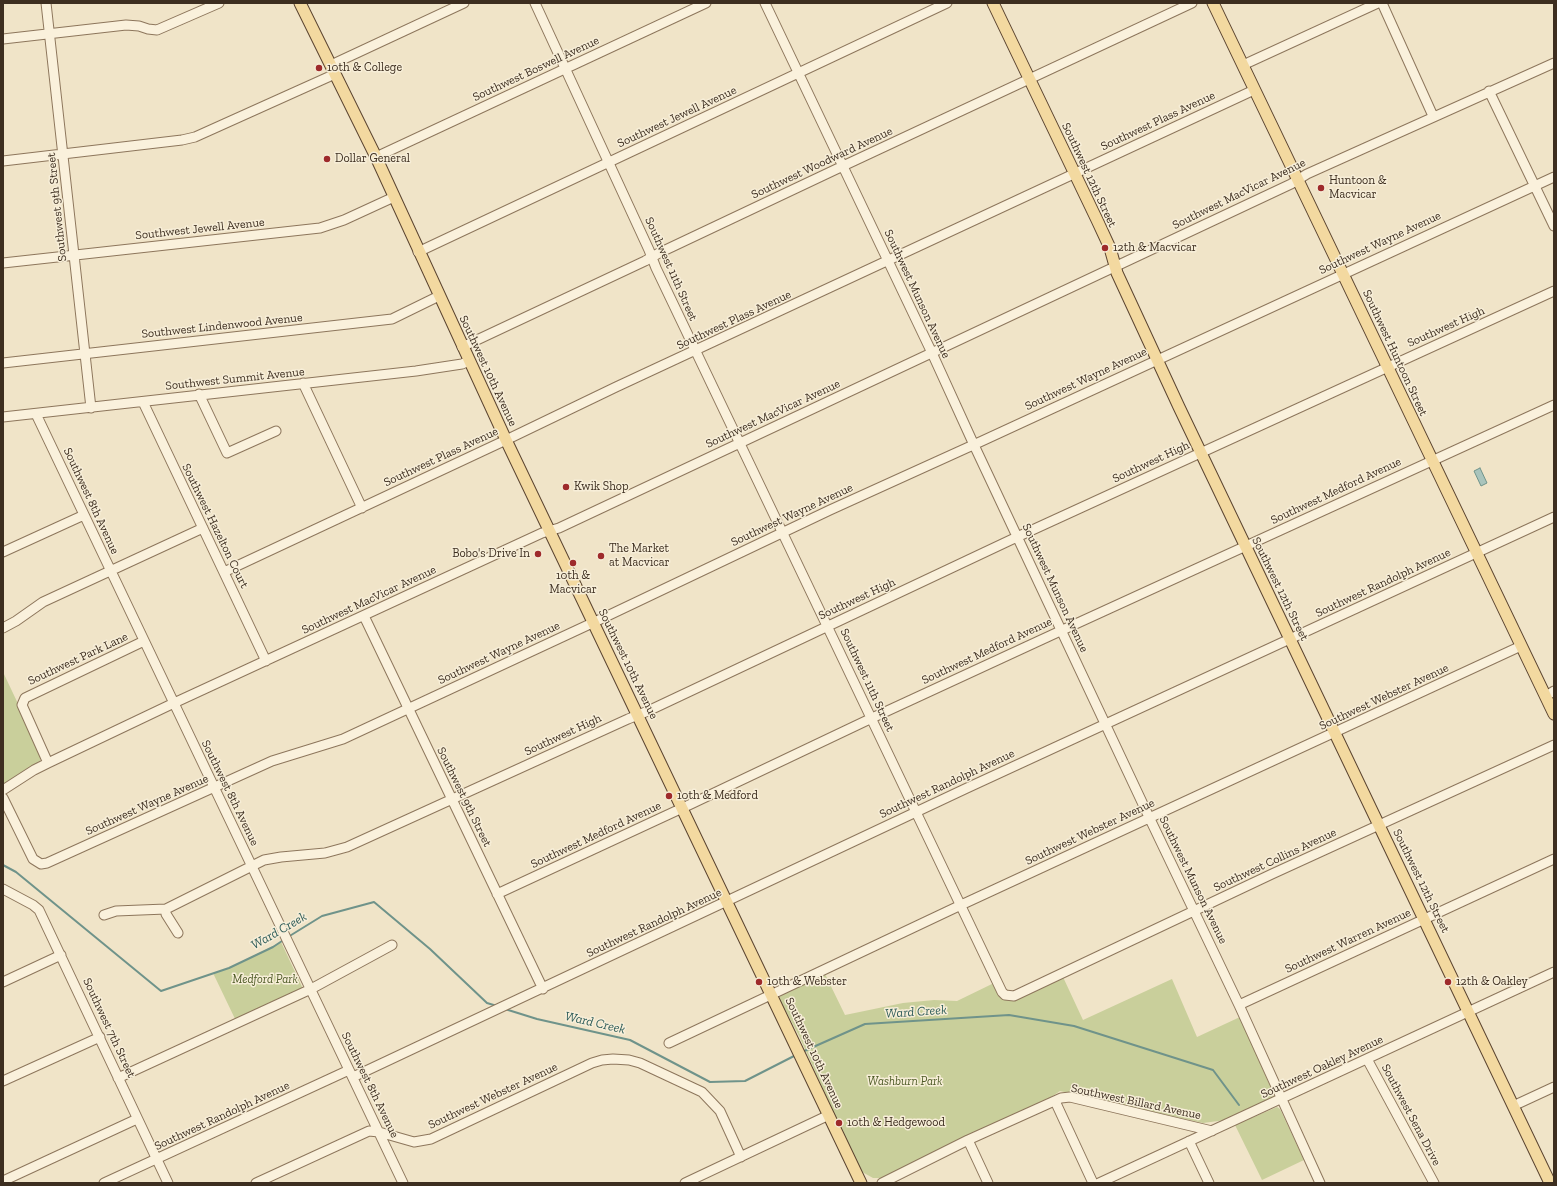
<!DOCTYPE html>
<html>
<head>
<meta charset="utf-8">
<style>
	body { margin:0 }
	#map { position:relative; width:1557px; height:1186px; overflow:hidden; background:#f0e4c8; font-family:"Zilla Slab",serif }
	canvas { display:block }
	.frame { position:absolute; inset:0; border:4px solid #3d2e20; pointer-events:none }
</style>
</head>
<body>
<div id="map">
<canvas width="1557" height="1186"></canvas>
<div class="frame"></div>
</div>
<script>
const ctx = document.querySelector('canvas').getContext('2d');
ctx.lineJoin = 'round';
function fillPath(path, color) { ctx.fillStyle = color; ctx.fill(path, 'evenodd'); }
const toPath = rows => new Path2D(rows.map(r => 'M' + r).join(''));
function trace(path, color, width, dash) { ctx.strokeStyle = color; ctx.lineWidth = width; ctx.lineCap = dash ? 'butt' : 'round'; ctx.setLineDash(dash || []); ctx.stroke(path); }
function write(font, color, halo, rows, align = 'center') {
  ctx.font = font + ' "Zilla Slab",serif'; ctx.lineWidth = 3; ctx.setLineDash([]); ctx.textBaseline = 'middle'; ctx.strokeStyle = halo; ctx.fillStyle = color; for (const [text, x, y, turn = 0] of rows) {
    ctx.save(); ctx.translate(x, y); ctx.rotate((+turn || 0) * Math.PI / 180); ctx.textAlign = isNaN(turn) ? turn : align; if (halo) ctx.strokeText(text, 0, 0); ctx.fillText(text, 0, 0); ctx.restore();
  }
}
const green = toPath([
	[3,672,38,746,41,757,40,761,3,785],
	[281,942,304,991,237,1023,213,973,229,968],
	[825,974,845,1015,903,1003,934,1000,957,1001,994,983,1000,997,1010,1001,1063,977,1083,1020,1172,979,1197,1037,1240,1017,1274,1095,1270,1099,1226,1120,1203,1123,1060,1091,1041,1104,881,1178,873,1178,864,1173,860,1170,799,1036,779,998,783,993],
	[1277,1107,1280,1109,1304,1160,1262,1180,1235,1125]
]);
const water = toPath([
	[1480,468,1487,483,1481,486,1474,471,1480,468]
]);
const stream = toPath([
	[3,865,16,872,161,991,229,968,273,947,285,939],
	[288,937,322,916,374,902,430,949,487,1003,497,1006],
	[505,1009,537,1019,630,1040,710,1082,745,1081,796,1055],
	[802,1052,865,1024,1009,1015,1074,1026,1213,1070,1239,1105]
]);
const minor = toPath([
	[46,3,91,408],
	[535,3,649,250,656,268,1002,992,1005,995,1014,996,1272,874,1554,745],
	[765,3,932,353,974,445,1149,817,1239,1005,1320,1183],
	[1382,3,1433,116],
	[3,39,126,25,139,26,148,29,157,30,219,3],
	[331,65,464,3],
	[1243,65,1378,3],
	[1489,91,1554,226],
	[376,157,706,3],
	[3,161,182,140,195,137,335,74],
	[418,252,947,3],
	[3,263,320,228,344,220,394,197],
	[462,347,645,261,659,253,843,166,1192,3],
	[3,363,392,319,439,296],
	[303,383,362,508],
	[199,394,227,453,276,431],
	[143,402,266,661],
	[36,414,403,1183],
	[3,417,416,371,462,364,469,361],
	[3,552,84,515],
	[224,572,506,440,616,387,1254,90],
	[364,616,543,989],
	[3,628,16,621,43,602,203,528],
	[1546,696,1554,691],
	[48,763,22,705,25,698,144,641],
	[3,790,34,770,48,763,174,703,542,533,559,528,1291,184,1307,174,1554,63],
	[3,798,33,859,41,864,47,863,272,761,343,739,603,618,830,510,982,441,1554,177],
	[3,889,33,905,39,910,168,1183],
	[497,894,691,804,872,718,1069,627,1554,405],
	[166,909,264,860,281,857,325,853,347,847,628,719,648,711,1017,537,1554,291],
	[166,909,166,914,178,933],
	[104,915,116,911,166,909],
	[3,982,61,955],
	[1239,1005,1554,859],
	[669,1043,961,905,1521,646],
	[1367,1059,1434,1183],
	[353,1077,967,788,1554,517],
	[118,1078,311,989,392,945],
	[3,1081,100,1037],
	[1055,1101,1093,1183],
	[1513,1106,1554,1087],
	[968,1140,988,1183],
	[1189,1141,1209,1183],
	[3,1181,137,1119],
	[104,1183,349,1070],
	[256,1183,369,1131,379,1132,414,1142,431,1139,592,1063,602,1060,613,1059,629,1060,640,1063,702,1092,720,1111,741,1157],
	[685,1183,829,1115],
	[882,1183,968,1140,1061,1098,1070,1097,1212,1131],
	[1099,1183,1554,972]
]);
const major = toPath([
	[300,3,376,157,506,440,861,1183],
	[993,3,1097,220,1110,248,1117,273,1179,407,1550,1183],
	[1213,3,1554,714]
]);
const markers = [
	[319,68,4,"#9e2a2b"],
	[327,159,4,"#9e2a2b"],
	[1321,188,4,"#9e2a2b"],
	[1105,248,4,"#9e2a2b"],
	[566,487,4,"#9e2a2b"],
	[538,554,4,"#9e2a2b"],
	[601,556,4,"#9e2a2b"],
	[573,563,4,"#9e2a2b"],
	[669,796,4,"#9e2a2b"],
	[759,982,4,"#9e2a2b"],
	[1448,982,4,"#9e2a2b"],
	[839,1123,4,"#9e2a2b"]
];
const poiNames = [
	["10th & College",327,68],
	["Dollar General",335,159],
	["Huntoon &",1329,181],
	["Macvicar",1329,195],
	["12th & Macvicar",1113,248],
	["Kwik Shop",574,487],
	["The Market",609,549],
	["at Macvicar",609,563],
	["Bobo's Drive In",530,554,"right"],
	["10th &",573,576,"center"],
	["Macvicar",573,590,"center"],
	["10th & Medford",677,796],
	["10th & Webster",767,982],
	["12th & Oakley",1456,982],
	["10th & Hedgewood",847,1123]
];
const streetNames = [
	["Southwest Boswell Avenue",536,69,-25],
	["Southwest Jewell Avenue",677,117,-25],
	["Southwest Plass Avenue",1158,121,-25],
	["Southwest Woodward Avenue",822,163,-25],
	["Southwest 12th Street",1089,175,65],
	["Southwest MacVicar Avenue",1239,194,-26],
	["Southwest 9th Street",57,207,-96],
	["Southwest Jewell Avenue",200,229,-6],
	["Southwest Wayne Avenue",1380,243,-25],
	["Southwest 11th Street",671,269,66],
	["Southwest Munson Avenue",917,294,65],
	["Southwest Plass Avenue",734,320,-25],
	["Southwest Lindenwood Avenue",222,326,-6],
	["Southwest High",1446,327,-24],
	["Southwest Huntoon Street",1395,353,65],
	["Southwest 10th Avenue",488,371,65],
	["Southwest Summit Avenue",235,379,-6],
	["Southwest Wayne Avenue",1086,379,-25],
	["Southwest MacVicar Avenue",773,414,-25],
	["Southwest Plass Avenue",441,457,-25],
	["Southwest High",1151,462,-25],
	["Southwest Medford Avenue",1336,491,-25],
	["Southwest 8th Avenue",91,501,65],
	["Southwest Wayne Avenue",792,515,-25],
	["Southwest Hazelton Court",215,526,64],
	["Southwest Randolph Avenue",1383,583,-25],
	["Southwest Munson Avenue",1055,588,65],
	["Southwest 12th Street",1280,589,64],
	["Southwest High",857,599,-25],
	["Southwest MacVicar Avenue",369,600,-25],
	["Southwest Medford Avenue",987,651,-25],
	["Southwest Wayne Avenue",499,653,-25],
	["Southwest Park Lane",78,659,-25],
	["Southwest 10th Avenue",628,664,64],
	["Southwest 11th Street",867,680,65],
	["Southwest Webster Avenue",1384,697,-25],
	["Southwest High",563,735,-25],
	["Southwest Randolph Avenue",947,784,-25],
	["Southwest 8th Avenue",230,793,64],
	["Southwest 9th Street",464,797,64],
	["Southwest Wayne Avenue",147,805,-24],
	["Southwest Webster Avenue",1090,832,-25],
	["Southwest Medford Avenue",596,835,-25],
	["Southwest Collins Avenue",1275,860,-25],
	["Southwest Munson Avenue",1193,880,64],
	["Southwest 12th Street",1421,881,64],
	["Southwest Randolph Avenue",654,923,-25],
	["Southwest Warren Avenue",1348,941,-25],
	["Southwest 7th Street",109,1028,65],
	["Southwest 10th Avenue",814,1053,65],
	["Southwest Oakley Avenue",1322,1067,-25],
	["Southwest 8th Avenue",370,1085,64],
	["Southwest Webster Avenue",493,1096,-25],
	["Southwest Billard Avenue",1136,1102,12],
	["Southwest Sena Drive",1411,1115,62],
	["Southwest Randolph Avenue",222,1116,-25]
];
const parkNames = [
	["Medford Park",265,980],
	["Washburn Park",905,1082]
];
const waterNames = [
	["Ward Creek",279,931,-30],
	["Ward Creek",916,1012,-4],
	["Ward Creek",595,1023,13]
];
fillPath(green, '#c9cf9b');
fillPath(water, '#a9c4bc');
trace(water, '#6f938a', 1);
trace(stream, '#6f938a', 2);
trace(minor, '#8d765c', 11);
trace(major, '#5b4430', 13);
trace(minor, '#faf1dc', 9);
trace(major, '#f3d9a0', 11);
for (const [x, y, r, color] of markers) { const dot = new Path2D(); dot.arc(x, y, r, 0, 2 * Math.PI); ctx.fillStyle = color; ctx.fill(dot); trace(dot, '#f7eed8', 1.5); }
write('12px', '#3d2e20', '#f7eed8', poiNames, 'left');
write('12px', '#3d2e20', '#f7eed8', streetNames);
write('italic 12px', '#4d5a26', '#f7eed8', parkNames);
write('italic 13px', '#2f5d5a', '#f7eed8', waterNames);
</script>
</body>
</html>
